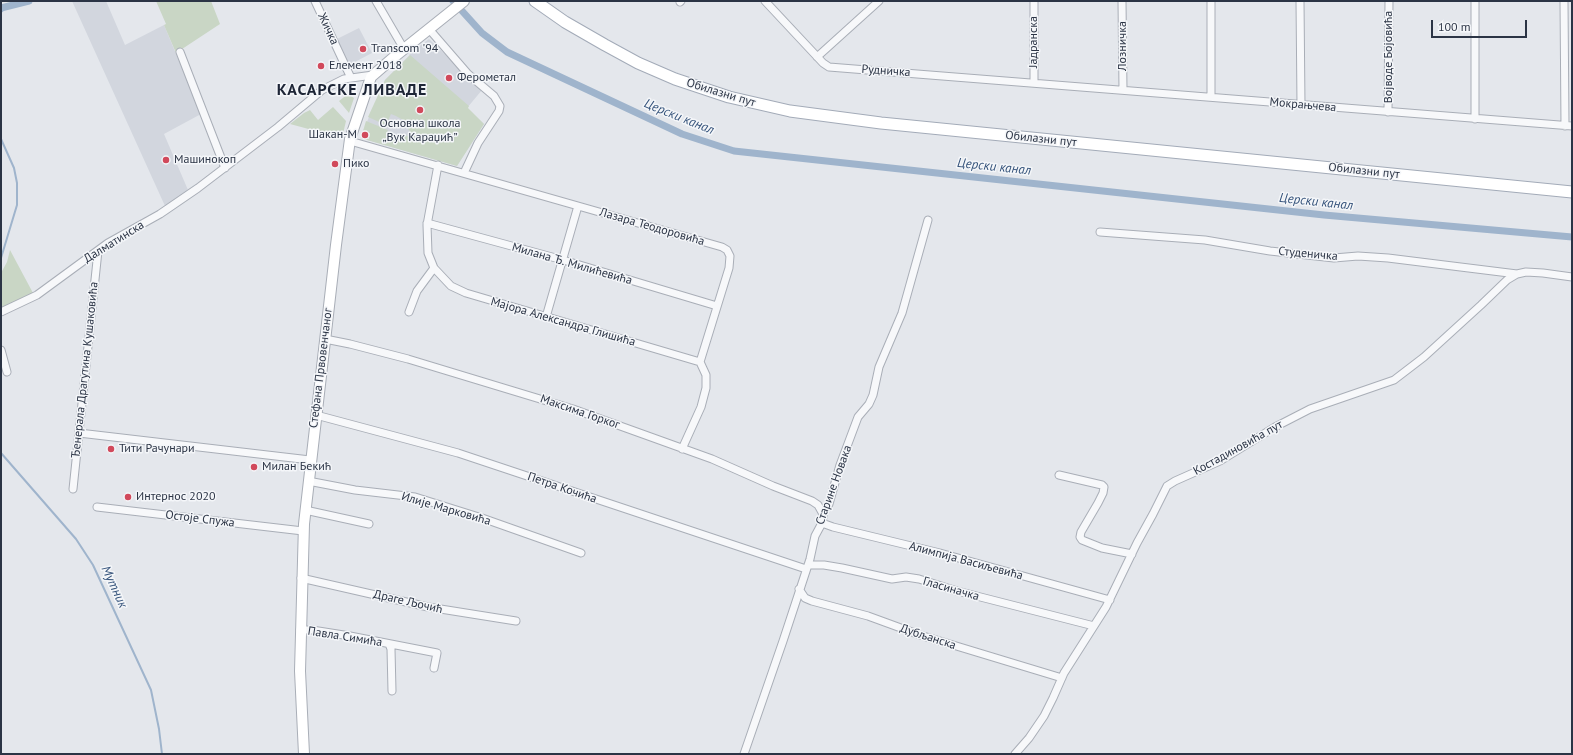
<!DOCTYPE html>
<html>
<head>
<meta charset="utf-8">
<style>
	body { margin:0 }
	#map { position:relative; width:1573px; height:755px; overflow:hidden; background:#e4e7ec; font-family:"PT Sans",sans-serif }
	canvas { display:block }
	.frame { position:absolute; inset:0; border:2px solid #2b3445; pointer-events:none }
	.scale { position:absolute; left:1431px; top:20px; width:96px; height:18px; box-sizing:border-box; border:2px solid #2b3445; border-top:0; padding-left:5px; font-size:12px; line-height:14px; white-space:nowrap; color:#2b3445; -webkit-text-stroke:3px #f4f6f9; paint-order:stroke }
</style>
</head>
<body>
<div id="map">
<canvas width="1573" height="755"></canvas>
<div class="frame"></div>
<div class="scale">100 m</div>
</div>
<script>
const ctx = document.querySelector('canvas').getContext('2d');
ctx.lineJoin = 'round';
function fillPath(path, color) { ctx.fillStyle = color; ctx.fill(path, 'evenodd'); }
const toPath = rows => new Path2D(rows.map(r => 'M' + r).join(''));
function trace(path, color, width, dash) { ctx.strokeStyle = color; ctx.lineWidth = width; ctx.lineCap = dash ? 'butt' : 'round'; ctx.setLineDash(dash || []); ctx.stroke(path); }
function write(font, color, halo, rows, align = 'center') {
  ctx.font = font + ' "PT Sans",sans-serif'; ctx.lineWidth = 3; ctx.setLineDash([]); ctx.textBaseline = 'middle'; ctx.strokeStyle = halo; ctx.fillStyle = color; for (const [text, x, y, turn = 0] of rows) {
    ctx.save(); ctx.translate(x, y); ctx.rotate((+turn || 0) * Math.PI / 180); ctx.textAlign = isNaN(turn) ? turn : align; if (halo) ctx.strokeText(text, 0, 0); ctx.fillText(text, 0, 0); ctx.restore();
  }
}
const built = toPath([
	[72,1,106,1,125,45,164,25,201,114,164,134,188,190,165,206],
	[359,28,372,53,349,65,337,39],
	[429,39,482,90,467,108,484,124,457,166,361,138,369,139,370,133,363,131,385,80,410,55,409,54]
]);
const green = toPath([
	[156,1,211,1,220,24,176,53,164,25,166,24],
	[410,55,469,106,468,108,484,124,457,166,360,138,369,139,370,133,363,131,366,121,388,130,386,135,402,142,405,135,408,136,410,131,408,129,410,124,396,116,391,114,386,125,368,117,385,80],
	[348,94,354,98,349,113,339,101],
	[333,107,346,121,342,138,290,124,304,113,310,110,318,120],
	[10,250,33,293,1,308,1,273,7,262]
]);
const stream = toPath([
	[1,12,8,6],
	[1,139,14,168,17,183,17,205,1,258],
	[1,453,76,539,93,565,151,690,159,729,162,754]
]);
const canal = toPath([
	[453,1,482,33,507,52,682,134,734,151,1324,215,1572,237],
	[1,8,29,1]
]);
const street = toPath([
	[315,1,351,78],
	[376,1,404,49],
	[765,1,823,63,829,67,1572,126],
	[1034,1,1034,82],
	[1122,1,1123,90],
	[1211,1,1211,97],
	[1300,1,1301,105],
	[1475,1,1475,119],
	[1564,1,1565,126],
	[680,2,681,1],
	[429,29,468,74,494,96,500,106,499,111,478,143,464,173],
	[180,52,225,168],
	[817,57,879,1],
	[1388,112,1389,1],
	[350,141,722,247,727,250,730,256,729,268,700,362],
	[427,223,563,260,717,306],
	[1100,232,1205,240,1270,251,1334,258,1358,256,1388,258,1517,274],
	[434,268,451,286,466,293,700,362],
	[1,312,37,295,108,243,160,214,198,188,278,127,322,90,344,79,373,75],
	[409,312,417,291,434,268,428,253,427,225,438,165],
	[546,317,578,206],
	[325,339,350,344,408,359,573,409,712,459,773,486,812,501,818,505,823,514],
	[1,350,7,372],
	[316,415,458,453,806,569],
	[79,433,310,460],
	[682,449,701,407,706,388,706,375,700,362],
	[1059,475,1102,485,1104,487,1103,493,1098,503,1081,532,1080,537,1082,540,1102,548,1132,554],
	[308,481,355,490,415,497,482,518,581,553],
	[73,489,98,251],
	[97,507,303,531],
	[305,510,369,524],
	[822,523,833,527,940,553,1110,600],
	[808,565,824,565,842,568,892,579,906,577,919,579,957,591,1094,626],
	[301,578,428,607,516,621],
	[799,589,805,598,812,601,868,616,920,635,1062,678],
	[300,630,312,630,350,636,437,653,434,668],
	[389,644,391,649,392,691],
	[744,754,783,641,810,559,815,536,822,523,824,510,829,504,840,465,858,417,869,404,873,395,879,367,902,313,928,220],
	[1015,754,1029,738,1044,716,1053,698,1064,673,1106,607,1137,543,1153,514,1167,486,1175,481,1220,461,1275,427,1310,409,1394,380,1424,357,1481,305,1507,280,1517,274,1526,272,1543,273,1572,277]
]);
const secondary = toPath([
	[304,754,300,671,304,524,336,245,350,139,371,77,394,57,464,1]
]);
const primary = toPath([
	[535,1,565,22,605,45,638,63,675,79,729,97,790,111,881,123,1572,192]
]);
const markers = [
	[363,49,4,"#d1495b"],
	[321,66,4,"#d1495b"],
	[449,78,4,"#d1495b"],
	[420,110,4,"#d1495b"],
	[365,135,4,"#d1495b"],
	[166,160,4,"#d1495b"],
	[335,164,4,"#d1495b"],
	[111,449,4,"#d1495b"],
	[254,467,4,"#d1495b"],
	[128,497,4,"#d1495b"]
];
const streetNames = [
	["Жичка",328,29,65],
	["Јадранска",1034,42,-90],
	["Лозничка",1123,46,-90],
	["Војводе Бојовића",1389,57,-90],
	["Рудничка",886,71,4],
	["Обилазни пут",721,93,17],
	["Мокрањчева",1303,105,5],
	["Обилазни пут",1041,139,6],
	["Обилазни пут",1364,171,6],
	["Лазара Теодоровића",652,227,16],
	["Далматинска",114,242,-32],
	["Студеничка",1308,254,5],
	["Милана Ђ. Милићевића",572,264,16],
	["Мајора Александра Глишића",563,322,16],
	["Стефана Првовенчаног",321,368,-83],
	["Ђенерала Драгутина Кушаковића",85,370,-84],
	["Максима Горког",580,412,19],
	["Костадиновића пут",1238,448,-29],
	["Старине Новака",834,485,-70],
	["Петра Кочића",562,488,19],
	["Илије Марковића",446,509,16],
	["Остоје Спужа",200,519,7],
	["Алимпија Васиљевића",966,561,15],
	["Гласиначка",951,589,16],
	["Драге Љочић",408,602,13],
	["Павла Симића",345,637,9],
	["Дубљанска",928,637,18]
];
const poiNames = [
	["Transcom '94",371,49],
	["Елемент 2018",329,66],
	["Ферометал",457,78],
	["Основна школа",420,124,"center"],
	["„Вук Караџић”",420,138,"center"],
	["Шакан-М",357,135,"right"],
	["Машинокоп",174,160],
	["Пико",343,164],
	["Тити Рачунари",119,449],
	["Милан Бекић",262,467],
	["Интернос 2020",136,497]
];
const waterNames = [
	["Церски канал",679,117,22],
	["Церски канал",994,167,6],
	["Церски канал",1316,202,6],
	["Мутник",114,587,65]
];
const districtNames = [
	["КАСАРСКЕ ЛИВАДЕ",352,90]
];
fillPath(built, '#d2d6de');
fillPath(green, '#c9d6c5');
trace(stream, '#9fb4cc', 2);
trace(canal, '#9fb4cc', 7);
trace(street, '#a9aeb7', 9);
trace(secondary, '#a9aeb7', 12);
trace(primary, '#a3abb8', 13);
trace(street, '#f7f8fa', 7);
trace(secondary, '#fff', 10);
trace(primary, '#fff', 11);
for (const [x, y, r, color] of markers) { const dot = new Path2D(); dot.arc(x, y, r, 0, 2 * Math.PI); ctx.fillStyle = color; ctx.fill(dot); trace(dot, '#f4f6f9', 1.5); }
write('12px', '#2b3445', '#f4f6f9', streetNames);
write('12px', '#2b3445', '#f4f6f9', poiNames, 'left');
write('italic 13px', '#34527a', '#f4f6f9', waterNames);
ctx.letterSpacing = '1px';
write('bold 16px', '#1d2536', '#f4f6f9', districtNames);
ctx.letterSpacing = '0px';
</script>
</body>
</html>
